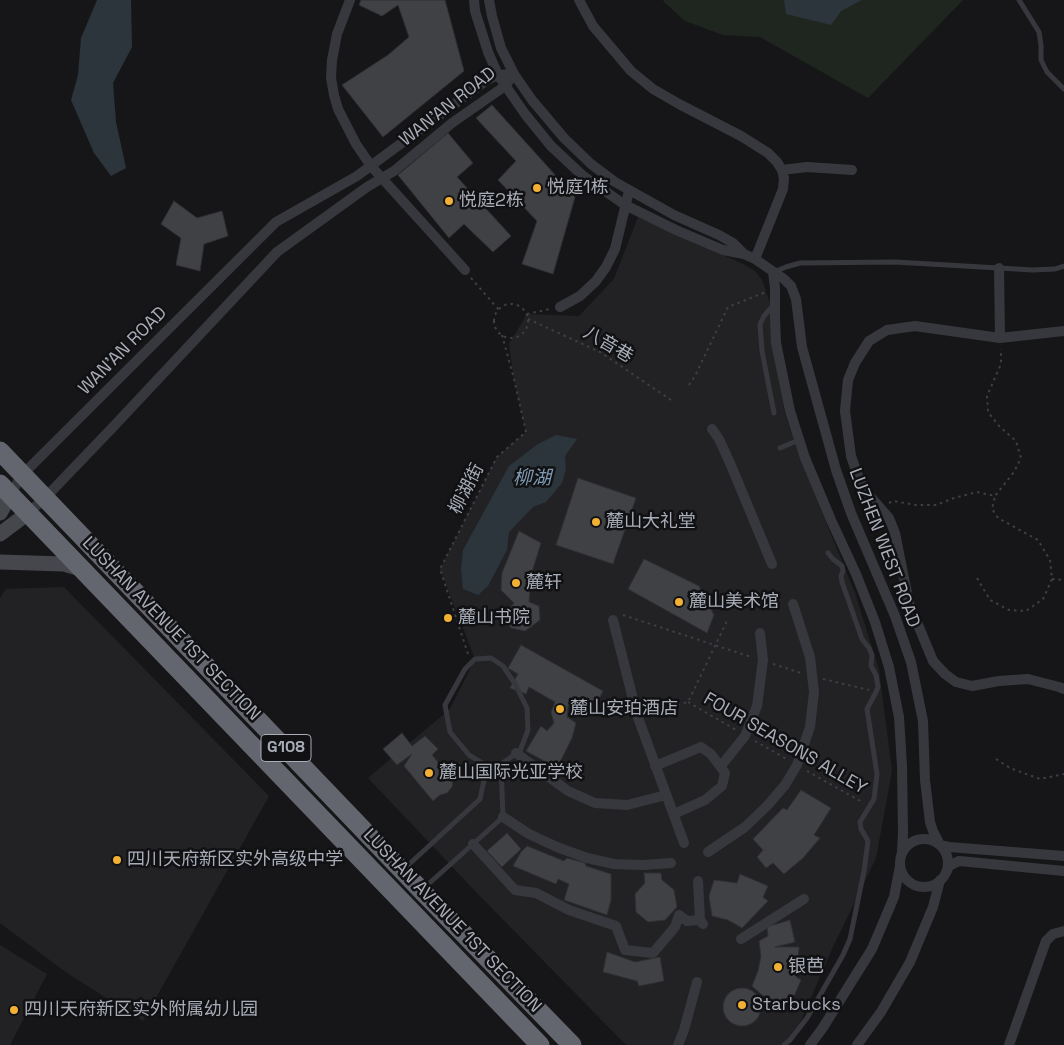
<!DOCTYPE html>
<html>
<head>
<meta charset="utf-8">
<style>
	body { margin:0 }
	canvas { display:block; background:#161618 }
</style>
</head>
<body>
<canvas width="1064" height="1045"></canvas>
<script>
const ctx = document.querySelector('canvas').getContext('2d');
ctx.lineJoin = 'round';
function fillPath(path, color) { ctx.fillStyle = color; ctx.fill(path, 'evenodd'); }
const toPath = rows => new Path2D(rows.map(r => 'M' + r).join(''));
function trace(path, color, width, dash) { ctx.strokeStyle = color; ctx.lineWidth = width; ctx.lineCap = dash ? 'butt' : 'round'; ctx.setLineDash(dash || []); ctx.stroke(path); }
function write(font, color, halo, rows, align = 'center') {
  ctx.font = font + ' "Space Grotesk","Noto Sans SC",sans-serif'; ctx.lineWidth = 5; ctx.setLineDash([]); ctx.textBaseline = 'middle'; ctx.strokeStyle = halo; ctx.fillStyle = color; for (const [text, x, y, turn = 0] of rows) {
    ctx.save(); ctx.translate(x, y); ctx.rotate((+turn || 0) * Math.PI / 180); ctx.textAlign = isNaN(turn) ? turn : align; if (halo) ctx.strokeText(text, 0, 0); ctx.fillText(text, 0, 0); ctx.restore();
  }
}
const built = toPath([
	[638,217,743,264,755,271,762,280,770,303,772,345,785,414,802,463,855,593,879,670,892,771,876,858,832,949,797,1030,782,1045,626,1045,479,895,368,778,450,709,475,659,440,569,497,457,526,432,514,379,509,344,527,314,579,316,614,279],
	[64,587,269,796,143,1021,67,973,0,923,0,598,6,589],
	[0,945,47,974,10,1045,0,1045]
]);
const green = toPath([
	[663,0,963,0,868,98,760,37,723,35,685,21,664,2]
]);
const water = toPath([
	[97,0,131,0,132,47,113,83,116,122,126,168,111,176,94,153,71,100,78,75,81,38],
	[784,0,862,0,841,11,831,25,786,14],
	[556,435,577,439,565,456,566,469,562,483,546,502,533,507,509,532,507,550,488,586,478,595,463,589,461,569,463,550,509,466,538,444]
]);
const building = toPath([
	[361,0,445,0,464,71,383,137,342,85,388,55,409,37,398,5,382,16,359,5,361,0],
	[492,105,575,197,553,274,522,264,537,221,498,180,516,161,476,118,492,105],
	[448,133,473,163,457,177,511,236,493,252,464,224,449,238,398,175,448,133],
	[174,201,197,218,222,211,228,236,204,244,200,271,176,265,181,238,161,224,174,201],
	[578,478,636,498,613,564,556,545,578,478],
	[519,531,541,543,531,575,529,602,539,606,540,620,525,631,511,628,504,615,514,603,501,590,502,573,519,531],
	[644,559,699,586,714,615,707,633,628,589,644,559],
	[521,645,603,691,593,711,573,702,568,706,567,717,576,723,572,738,557,768,526,751,541,726,547,731,554,723,551,712,555,702,529,687,526,694,510,688,518,674,508,668,521,645],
	[402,733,412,746,425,736,438,749,432,755,453,780,452,787,447,793,440,795,433,801,404,766,412,754,397,765,383,749,402,733],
	[801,790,831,808,814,835,820,838,803,858,784,874,773,863,766,868,757,857,763,850,753,839,783,808,787,810,801,790],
	[507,833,521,849,502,867,487,851,507,833],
	[527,846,564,861,567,858,585,863,586,866,611,874,611,900,607,915,564,900,569,884,558,879,556,884,513,866,521,852,527,846],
	[644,873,661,873,662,880,674,890,677,907,665,920,648,922,636,912,635,894,645,883,644,873],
	[740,874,768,886,763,897,768,901,742,928,728,920,712,916,709,896,714,880,737,883,740,874],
	[790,920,795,942,775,947,799,947,798,962,796,977,801,980,794,996,789,994,783,1006,762,995,752,986,758,971,761,956,759,941,768,936,767,927,790,920],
	[607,952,635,962,660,957,664,981,639,986,637,981,603,972,607,952],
	'723 1007a19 19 0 1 1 38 0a19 19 0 1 1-38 0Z'
]);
const path = toPath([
	[471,278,499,310],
	'494 321a17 17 0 1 1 34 0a17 17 0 1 1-34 0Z',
	[527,314,550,309],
	[528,319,600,352,671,400],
	[689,385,695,376,728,307,766,292],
	[889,503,893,501,916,505,936,505,954,498,977,492,995,496,1014,472,1021,458,1016,441,999,426,988,412,987,396,1001,364,1001,349],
	[977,578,990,600,1009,610,1026,611,1043,599,1052,579,1050,560,1038,540,998,518,992,509,995,496],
	[1052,579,1064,580],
	[623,615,751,657],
	[468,654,440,569,497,457,526,432,514,379,502,335],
	[773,664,801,673],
	[823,679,869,690],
	[688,702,736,730],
	[646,713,688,702,728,619],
	[755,741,788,760],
	[996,759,1010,768,1040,779,1064,774],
	[807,771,864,803]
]);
const lane = toPath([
	[1019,0,1039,32,1041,45,1041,60,1047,72,1064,89],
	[774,272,786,267,800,263,895,262,1033,270,1055,269,1064,266],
	[774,413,762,351,760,324,764,316,770,309,774,306],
	[780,448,799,440],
	[405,868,480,799,487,766,469,755,450,732,445,705,465,669,475,659,491,658,503,666,515,684,527,708,528,730,520,751,501,764,503,817,424,888],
	[784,1045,790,1040,807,1018,843,955,850,939,864,871,868,841,861,829,860,822,874,799,877,774,867,709,876,692,878,687,876,675,871,666,872,655,869,648,862,639,842,582,841,576,843,571,842,566,833,559,828,553]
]);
const street = toPath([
	[350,0,337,34,332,60,331,78,334,95,338,109,356,144,371,166,465,270],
	[474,0,475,11,488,52,498,75,525,114,551,146,582,175,625,205,676,230,723,250,744,254,755,259,784,279,791,286,796,299,802,347,836,470,851,513,895,616,911,662,923,721,925,780,930,822,933,831,940,845,949,847,1064,856],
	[489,0,492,16,501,48,514,74,532,100,564,138,591,164,615,182,674,215,719,235,733,243,744,254],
	[579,0,593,26,631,71,653,89,679,104,741,136,768,153,777,162,782,170,784,178,783,189,755,259],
	[782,170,807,167,852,170],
	[999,268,1000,338],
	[773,272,775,288,775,318,776,343,790,411,805,458,831,520,856,574,875,622,889,667,899,717,902,766,903,833,902,852],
	[560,307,580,296,596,281,606,267,615,249,629,191],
	[1064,331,1000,338,915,326,887,330,869,341,855,363,848,380,845,411,851,456,859,479,869,495,889,518,895,533,909,603,933,661,945,674,956,682,972,686,999,681,1028,679,1059,687,1064,689],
	[712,429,719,439,730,463,772,564],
	[10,495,22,475,276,222,357,176,487,80,498,75,514,74],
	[28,513,45,498,114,426,277,252,367,187,394,171,452,123,505,86,509,81],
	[613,620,637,715,684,843],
	[516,753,568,791,595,803,627,805,666,795],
	[655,766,701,747,711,754,725,773,722,786,705,800,674,814],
	[721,766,745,736,757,706,763,660,760,633],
	[503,817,529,834,557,847,587,858,614,864,643,865,671,863],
	'900 863a24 24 0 1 1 48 0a24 24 0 1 1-48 0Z',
	[473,844,515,890,536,893,569,910,616,926,625,950,653,953,675,927,679,915,687,921,700,920],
	[708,852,745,827,767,806,785,785,797,765,810,727,814,692,810,657,793,604],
	[947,871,949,866,959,861,1064,871],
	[698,881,700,920,703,924],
	[741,939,804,899],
	[678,1045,684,1030,697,982],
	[810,1045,822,1029,872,949,894,897,900,866],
	[857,1045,881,1012,910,962,933,907,940,880],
	[1009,1045,1046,941,1053,934,1064,931]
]);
const secondary = toPath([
	[0,513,10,495],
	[0,534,28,513],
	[0,562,64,564,81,569]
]);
const highway = toPath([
	[0,451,421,890,572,1045],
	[0,484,540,1045]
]);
const markers = [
	[537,188,5,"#f2b134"],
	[449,201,5,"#f2b134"],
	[596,522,5,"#f2b134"],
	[516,583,5,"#f2b134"],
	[679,602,5,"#f2b134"],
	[448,618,5,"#f2b134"],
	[560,709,5,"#f2b134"],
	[429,773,5,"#f2b134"],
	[117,860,5,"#f2b134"],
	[778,967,5,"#f2b134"],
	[742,1005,5,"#f2b134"],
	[14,1010,5,"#f2b134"]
];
const shields = [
	[286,748,50]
];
const shieldNames = [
	["G108",286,748]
];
const streetNames = [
	["WAN'AN ROAD",448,107,-38],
	["八音巷",608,345,30],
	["WAN'AN ROAD",123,351,-45],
	["柳湖街",467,489,-63],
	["LUZHEN WEST ROAD",884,548,69],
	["LUSHAN AVENUE 1ST SECTION",171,629,46],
	["FOUR SEASONS ALLEY",785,744,30],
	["LUSHAN AVENUE 1ST SECTION",452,921,46]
];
const poiNames = [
	["悦庭1栋",547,188],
	["悦庭2栋",459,201],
	["麓山大礼堂",606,522],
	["麓轩",526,583],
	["麓山美术馆",689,602],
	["麓山书院",458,618],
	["麓山安珀酒店",570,709],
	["麓山国际光亚学校",439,773],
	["四川天府新区实外高级中学",127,860],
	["银芭",788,967],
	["Starbucks",752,1005],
	["四川天府新区实外附属幼儿园",24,1010]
];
const waterNames = [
	["柳湖",532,479]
];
fillPath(built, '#222225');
fillPath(green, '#1e261f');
fillPath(water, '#2c353c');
fillPath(building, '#404145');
trace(building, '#303034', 1);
trace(path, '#3d3f44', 2, [2.5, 4]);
trace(lane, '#37383d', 5);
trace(street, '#37383d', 10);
trace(secondary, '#45474d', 15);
trace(highway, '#63666e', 19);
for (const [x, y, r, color] of markers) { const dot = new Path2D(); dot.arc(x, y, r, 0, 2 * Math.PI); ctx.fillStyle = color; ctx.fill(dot); trace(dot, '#111113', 2); }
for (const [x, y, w] of shields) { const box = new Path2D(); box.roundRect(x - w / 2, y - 13.5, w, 27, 4); ctx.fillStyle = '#111113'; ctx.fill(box); trace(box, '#a8adb8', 1); }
write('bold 16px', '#a8adb8', null, shieldNames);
write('18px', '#a8adb8', '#111113', streetNames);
write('18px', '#a8adb8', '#111113', poiNames, 'left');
write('italic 19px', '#7f9bb3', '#111113', waterNames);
</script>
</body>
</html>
